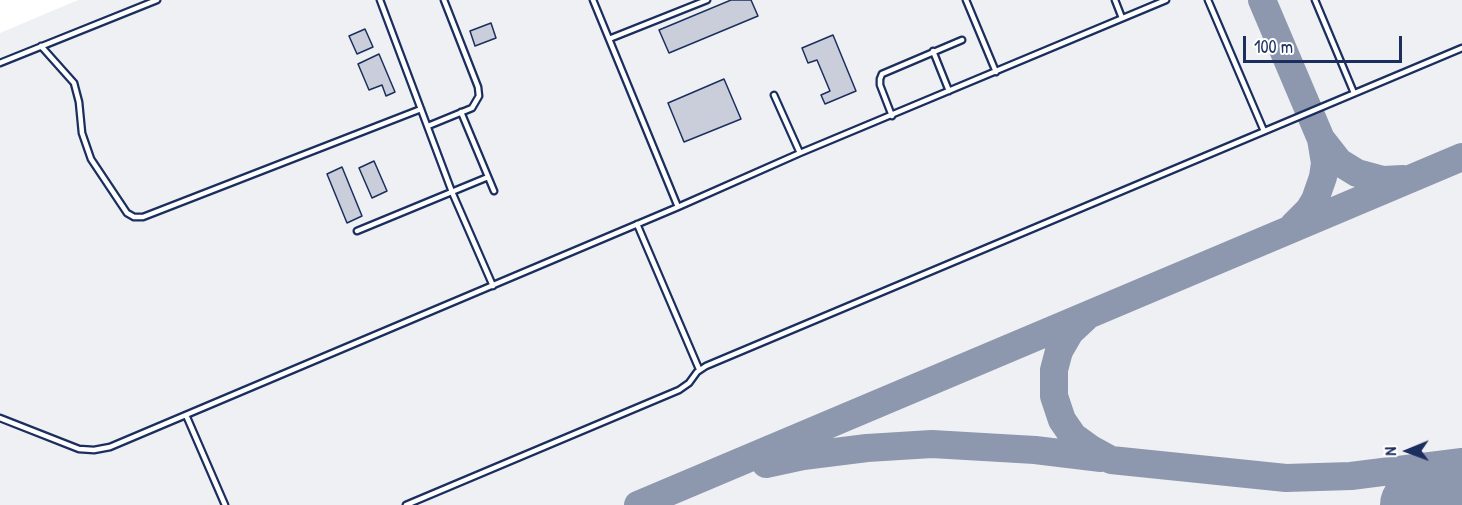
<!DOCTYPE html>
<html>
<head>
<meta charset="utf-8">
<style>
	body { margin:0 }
	#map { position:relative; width:1462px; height:505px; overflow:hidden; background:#fff; font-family:"Patrick Hand",sans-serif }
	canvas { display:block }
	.north { position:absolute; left:1378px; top:421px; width:60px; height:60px; -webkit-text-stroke:4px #fff; paint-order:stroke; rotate:269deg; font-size:16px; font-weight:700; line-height:24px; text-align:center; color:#1b2f5e }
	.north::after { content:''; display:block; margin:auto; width:21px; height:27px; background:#1b2f5e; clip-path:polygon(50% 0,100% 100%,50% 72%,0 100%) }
	.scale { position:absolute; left:1243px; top:36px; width:159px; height:27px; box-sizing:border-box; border:3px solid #1b2f5e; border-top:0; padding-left:8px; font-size:18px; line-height:21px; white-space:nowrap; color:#1b2f5e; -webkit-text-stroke:4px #fff; paint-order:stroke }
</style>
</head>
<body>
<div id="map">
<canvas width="1462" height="505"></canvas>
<div class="north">N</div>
<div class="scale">100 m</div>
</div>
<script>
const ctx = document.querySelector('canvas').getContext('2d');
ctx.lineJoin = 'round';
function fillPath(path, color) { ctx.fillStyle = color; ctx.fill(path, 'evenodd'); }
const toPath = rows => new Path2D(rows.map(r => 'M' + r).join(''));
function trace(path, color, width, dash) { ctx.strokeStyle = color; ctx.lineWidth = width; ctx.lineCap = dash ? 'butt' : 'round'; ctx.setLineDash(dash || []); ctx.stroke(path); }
const built = toPath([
	[78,0,1462,0,1462,505,0,505,0,33]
]);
const taxiway = toPath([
	[1262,0,1321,139,1325,163,1323,177,1315,200,1309,210,1294,225],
	[1321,139,1339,162,1357,173,1383,180,1403,179],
	[1085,318,1070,332,1059,351,1054,370,1054,396,1062,420,1073,436,1091,449,1111,460,1286,478,1351,476,1462,462],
	[766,464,803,456,867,448,932,444,1035,450,1101,458],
	[638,505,1462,157]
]);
const runway = toPath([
	[1416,505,1462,486]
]);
const building = toPath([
	[731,0,751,0,758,16,669,53,659,30,731,0],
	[491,23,496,38,475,46,470,31,491,23],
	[365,29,373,47,357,54,349,36,365,29],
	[833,35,856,91,825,104,821,95,830,91,817,60,808,63,802,48,833,35],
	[379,54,395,92,386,96,382,85,369,90,358,64,379,54],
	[724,79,741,119,684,142,668,103,724,79],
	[374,161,387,191,372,198,359,168,374,161],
	[342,167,362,216,347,223,327,174,342,167]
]);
const lane = toPath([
	[380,0,452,192,493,286],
	[593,0,678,207],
	[966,0,996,72],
	[1115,0,1122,18],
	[1208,0,1264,131],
	[1315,0,1354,93],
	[609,39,707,0],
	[41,46,74,83,79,102,82,133,91,159,127,213,134,217,143,217,421,109],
	[933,51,949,91],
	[0,63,157,0],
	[774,95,800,153],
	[461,112,494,191],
	[892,116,880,85,880,79,882,74,962,40],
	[428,126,472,108,479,96,478,87,444,0],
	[637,224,699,369],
	[357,231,488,177],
	[186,415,225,505],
	[0,418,79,449,94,450,110,447,678,207,800,153,1166,0],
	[406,505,679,390,689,383,697,372,706,366,1462,48]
]);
fillPath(built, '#eff0f4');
trace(taxiway, '#8d97ae', 28);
trace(runway, '#8d97ae', 72);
fillPath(building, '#caceda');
trace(building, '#1b2f5e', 1.5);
trace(lane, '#1b2f5e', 9);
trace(lane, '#fff', 4.5);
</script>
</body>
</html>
